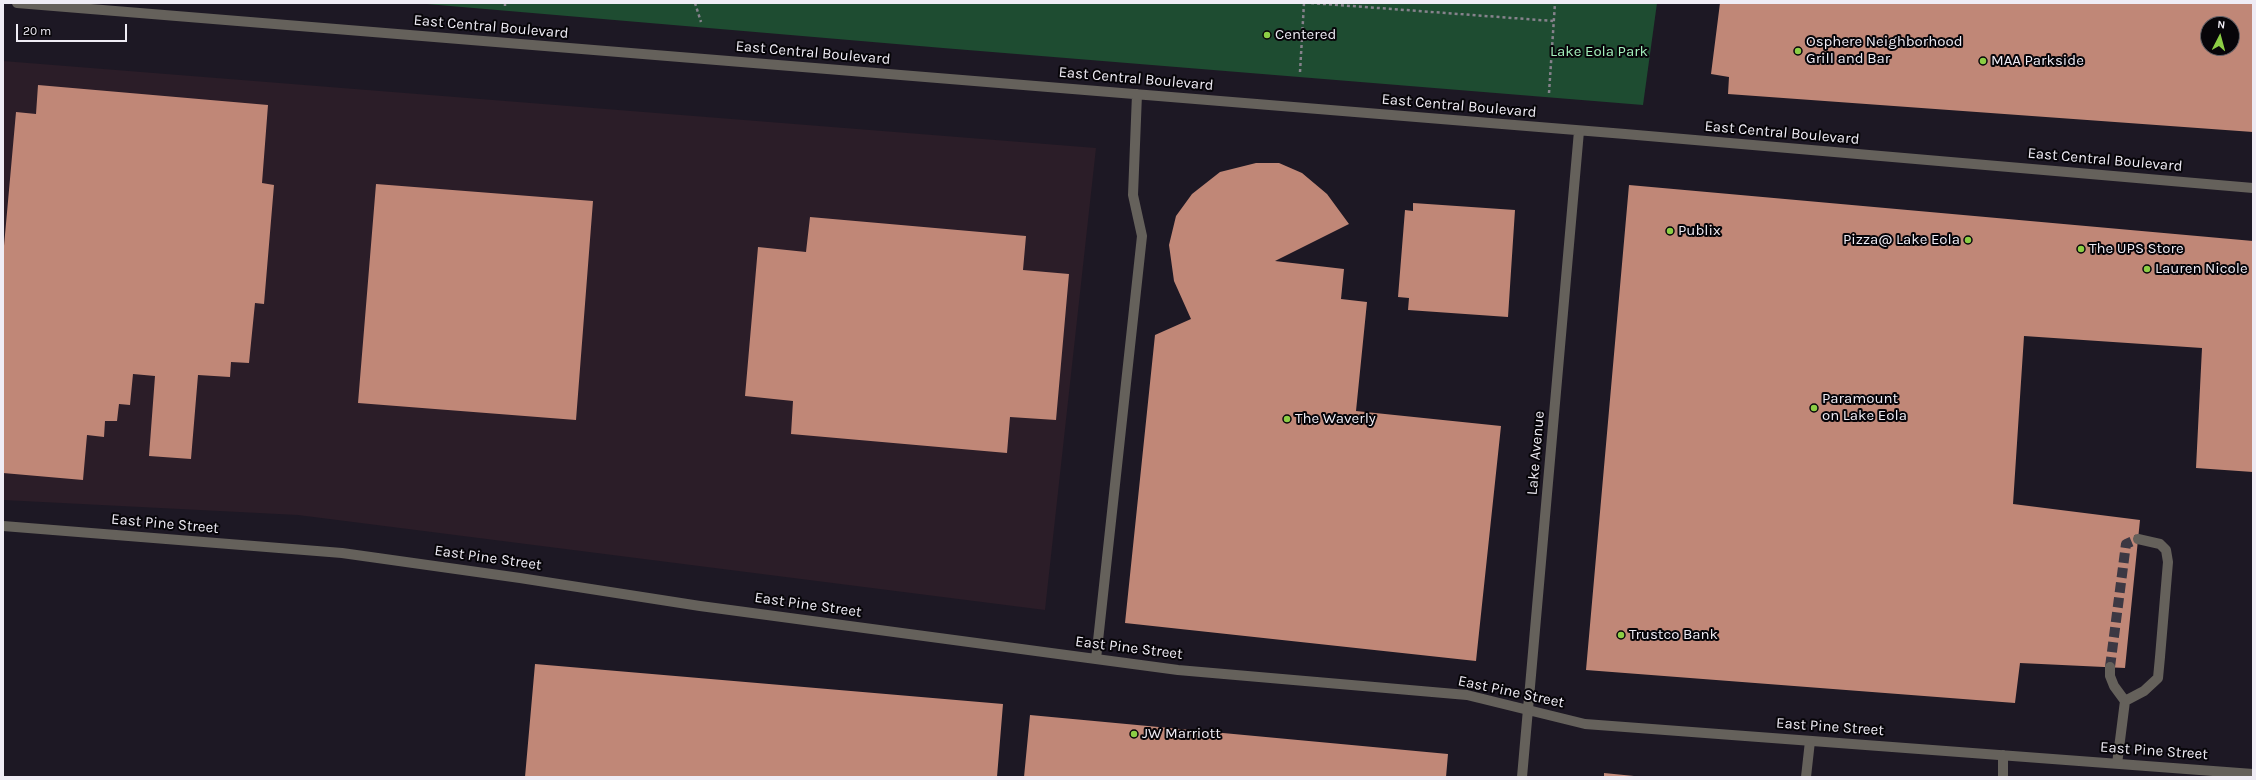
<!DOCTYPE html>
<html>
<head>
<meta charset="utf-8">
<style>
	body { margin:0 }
	#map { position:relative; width:2256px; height:780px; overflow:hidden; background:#1d1824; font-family:Karla,sans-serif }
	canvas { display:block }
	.frame { position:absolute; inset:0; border:4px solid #efecf5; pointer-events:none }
	.north { position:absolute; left:2200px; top:16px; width:40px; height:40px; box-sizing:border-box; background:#070509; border:1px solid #646167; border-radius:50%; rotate:6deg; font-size:11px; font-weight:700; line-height:16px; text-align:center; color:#efecf5 }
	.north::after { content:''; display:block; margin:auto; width:14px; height:18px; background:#8cce45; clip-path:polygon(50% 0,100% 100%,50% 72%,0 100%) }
	.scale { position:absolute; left:16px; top:24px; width:111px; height:18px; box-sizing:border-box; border:2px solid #efecf5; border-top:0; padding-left:5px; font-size:12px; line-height:14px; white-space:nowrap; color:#efecf5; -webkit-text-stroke:3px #070509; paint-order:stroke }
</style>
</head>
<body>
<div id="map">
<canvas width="2256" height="780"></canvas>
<div class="frame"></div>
<div class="north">N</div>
<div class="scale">20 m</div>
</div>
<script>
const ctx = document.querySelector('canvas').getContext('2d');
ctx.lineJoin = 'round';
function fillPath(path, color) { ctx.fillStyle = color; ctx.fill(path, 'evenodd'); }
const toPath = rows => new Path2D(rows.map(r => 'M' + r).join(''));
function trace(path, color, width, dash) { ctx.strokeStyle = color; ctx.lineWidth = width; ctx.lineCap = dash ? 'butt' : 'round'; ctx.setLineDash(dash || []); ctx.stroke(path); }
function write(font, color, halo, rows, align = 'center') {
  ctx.font = font + ' Karla,sans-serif'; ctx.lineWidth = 4; ctx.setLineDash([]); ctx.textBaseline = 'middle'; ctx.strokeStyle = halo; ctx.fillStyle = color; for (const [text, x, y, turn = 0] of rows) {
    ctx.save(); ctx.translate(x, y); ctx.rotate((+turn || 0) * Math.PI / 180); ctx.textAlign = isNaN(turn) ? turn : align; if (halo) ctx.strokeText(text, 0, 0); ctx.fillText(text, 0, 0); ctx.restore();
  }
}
const commercial = toPath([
	[3,61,1096,148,1045,610,298,515,3,500]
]);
const green = toPath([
	[415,3,1657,3,1643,105,943,48]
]);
const building = toPath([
	[1720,3,2253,3,2253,132,1728,94,1729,77,1711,74],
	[2208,24,2232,24,2232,48,2208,48],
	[38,85,268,105,262,183,274,185,264,304,255,303,249,363,231,362,230,377,198,375,191,459,149,456,155,376,133,374,130,405,119,404,117,421,105,421,104,437,87,435,83,480,3,473,3,257,16,112,36,114],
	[1256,163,1279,163,1302,173,1327,194,1349,224,1275,261,1344,269,1341,299,1367,302,1356,411,1501,426,1476,661,1125,623,1155,335,1191,319,1174,281,1169,245,1176,216,1192,194,1220,172],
	[376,184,593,201,576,420,358,403],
	[1629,185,2253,241,2253,472,2196,468,2202,348,2024,336,2013,504,2140,520,2125,668,2020,663,2015,703,1586,670],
	[1413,203,1515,210,1508,317,1408,310,1409,298,1398,297,1405,210,1413,211],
	[810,217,1026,236,1023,270,1069,274,1056,420,1010,417,1007,453,791,434,793,401,745,396,758,247,806,252],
	[535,664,1003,704,997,777,525,777],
	[1030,715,1448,754,1446,777,1024,777],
	[1604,773,1634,776,1634,777,1604,777]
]);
const minorTunnel = toPath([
	[2110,667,2126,544,2138,539]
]);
const path = toPath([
	[695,3,701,22],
	[1311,3,1553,21],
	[505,6,505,3],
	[1300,72,1304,3],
	[1549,93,1555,3]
]);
const minor = toPath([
	[17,3,1625,134,2253,188],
	[3,526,342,553,520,578,700,606,1178,670,1467,695,1585,724,2253,774],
	[1096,659,1142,236,1133,195,1137,94],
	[2110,667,2110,676,2114,686,2125,701],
	[2003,755,2003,777],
	[2117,764,2125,701,2144,691,2158,678,2160,657,2168,562,2166,550,2160,544,2138,539],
	[1522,777,1579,131],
	[1806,777,1810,741]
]);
const markers = [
	[1267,35,4,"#8cce45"],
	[1798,51,4,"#8cce45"],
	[1983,61,4,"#8cce45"],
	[1670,231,4,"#8cce45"],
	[1968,240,4,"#8cce45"],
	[2081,249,4,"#8cce45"],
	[2147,269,4,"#8cce45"],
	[1814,408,4,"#8cce45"],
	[1287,419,4,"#8cce45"],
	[1621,635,4,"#8cce45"],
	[1134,734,4,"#8cce45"]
];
const streetNames = [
	["East Central Boulevard",491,27,5],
	["East Central Boulevard",813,53,5],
	["East Central Boulevard",1136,79,5],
	["East Central Boulevard",1459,106,5],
	["East Central Boulevard",1782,133,5],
	["East Central Boulevard",2105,160,5],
	["Lake Avenue",1536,453,-85],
	["East Pine Street",165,524,5],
	["East Pine Street",488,558,8],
	["East Pine Street",808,605,8],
	["East Pine Street",1129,648,7],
	["East Pine Street",1511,692,12],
	["East Pine Street",1830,727,4],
	["East Pine Street",2154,751,4]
];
const poiNames = [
	["Centered",1275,35],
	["Osphere Neighborhood",1806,42],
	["Grill and Bar",1806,59],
	["MAA Parkside",1991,61],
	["Publix",1678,231],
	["Pizza@ Lake Eola",1960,240,"right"],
	["The UPS Store",2089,249],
	["Lauren Nicole",2155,269],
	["Paramount",1822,399],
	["on Lake Eola",1822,416],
	["The Waverly",1295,419],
	["Trustco Bank",1629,635],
	["JW Marriott",1142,734]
];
const parkNames = [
	["Lake Eola Park",1599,52]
];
fillPath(commercial, '#2b1d28');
fillPath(green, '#1e4c31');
fillPath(building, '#c08777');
trace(minorTunnel, '#3c3843', 10, [10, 5]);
trace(path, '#86828c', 2.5, [3, 3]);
trace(minor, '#65615b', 10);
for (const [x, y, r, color] of markers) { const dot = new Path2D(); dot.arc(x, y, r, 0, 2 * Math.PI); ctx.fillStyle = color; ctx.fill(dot); trace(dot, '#070509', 1.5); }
write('15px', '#efecf5', '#070509', streetNames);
write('15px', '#efecf5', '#070509', poiNames, 'left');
write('15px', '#a4f1bd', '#070509', parkNames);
</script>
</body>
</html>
